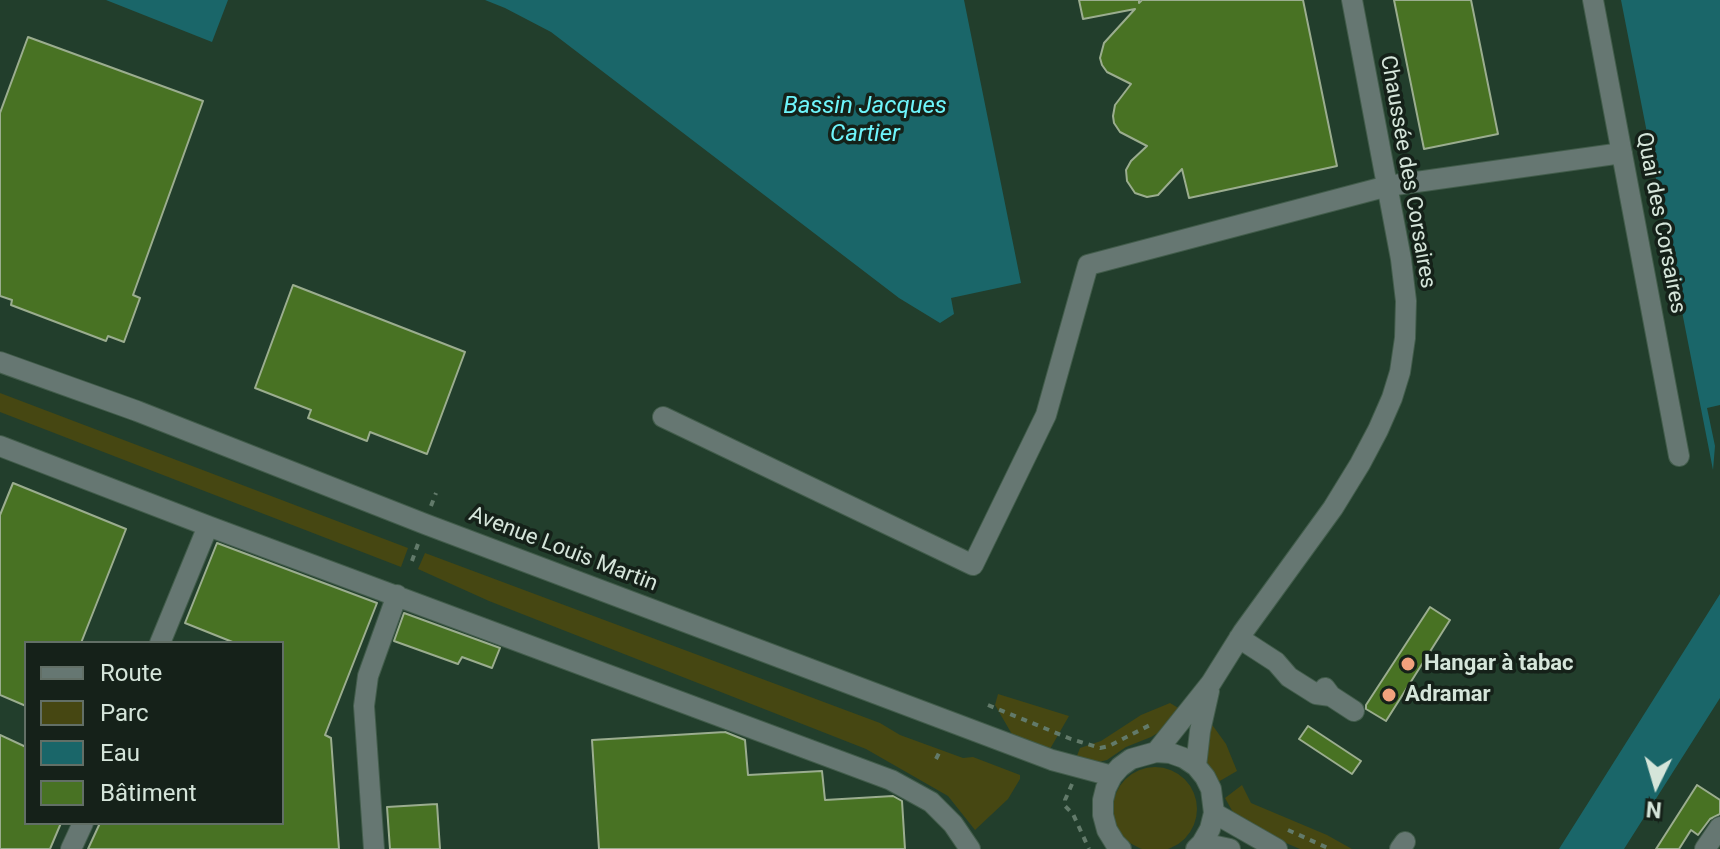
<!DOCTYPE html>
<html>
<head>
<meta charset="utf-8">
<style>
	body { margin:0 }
	#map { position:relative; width:1720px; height:849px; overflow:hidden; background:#223e2c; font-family:Roboto,sans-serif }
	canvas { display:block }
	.legend { position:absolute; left:24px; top:641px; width:260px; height:184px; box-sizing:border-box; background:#152119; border:2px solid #626f66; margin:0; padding:10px 14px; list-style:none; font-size:24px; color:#d5e5da }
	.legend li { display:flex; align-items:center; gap:16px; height:40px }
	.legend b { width:40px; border:2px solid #626f66 }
	.north { position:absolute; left:1616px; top:745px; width:80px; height:80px; -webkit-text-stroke:6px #152119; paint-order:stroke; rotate:185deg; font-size:22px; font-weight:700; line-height:32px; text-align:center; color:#d5e5da }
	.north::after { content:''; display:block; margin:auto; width:28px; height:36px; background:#d5e5da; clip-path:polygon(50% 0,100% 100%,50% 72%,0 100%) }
</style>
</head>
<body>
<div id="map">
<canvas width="1720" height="849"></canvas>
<ul class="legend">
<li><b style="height:10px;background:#667772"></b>Route</li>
<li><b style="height:22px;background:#464712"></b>Parc</li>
<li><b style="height:22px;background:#1a6669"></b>Eau</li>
<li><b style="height:22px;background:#487223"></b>Bâtiment</li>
</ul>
<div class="north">N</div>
</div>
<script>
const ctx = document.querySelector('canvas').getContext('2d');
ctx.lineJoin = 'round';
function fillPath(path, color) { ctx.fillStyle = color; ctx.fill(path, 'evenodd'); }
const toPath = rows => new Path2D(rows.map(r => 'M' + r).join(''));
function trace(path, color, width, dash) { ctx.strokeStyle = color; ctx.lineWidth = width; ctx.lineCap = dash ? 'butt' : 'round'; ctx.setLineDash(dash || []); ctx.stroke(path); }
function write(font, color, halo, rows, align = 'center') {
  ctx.font = font + ' Roboto,sans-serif'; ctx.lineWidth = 7; ctx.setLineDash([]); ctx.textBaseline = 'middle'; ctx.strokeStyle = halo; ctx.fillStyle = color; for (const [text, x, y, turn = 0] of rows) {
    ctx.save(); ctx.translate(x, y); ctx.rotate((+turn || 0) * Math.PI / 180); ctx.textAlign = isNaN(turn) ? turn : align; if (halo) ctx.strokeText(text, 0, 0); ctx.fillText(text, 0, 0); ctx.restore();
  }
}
const green = toPath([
	[0,393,408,548,401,567,0,412],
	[425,553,880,723,900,735,963,758,973,757,1020,775,1020,779,1008,799,975,830,948,796,866,749,489,601,418,569],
	[998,694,1069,716,1050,749,1013,736,995,705],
	[1170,703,1180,709,1168,727,1151,737,1126,747,1107,760,1090,764,1075,761,1080,748,1101,741,1141,715],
	[1209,723,1213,726,1226,744,1237,771,1218,782,1208,768,1203,748],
	'1113 809a42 42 0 1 1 84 0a42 42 0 1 1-84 0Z',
	[1242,785,1251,803,1327,835,1352,849,1300,849,1239,823,1225,798]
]);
const water = toPath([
	[106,0,228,0,212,42],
	[485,0,964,0,1021,283,951,298,954,314,940,323,899,298,551,32,505,8],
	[1621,0,1720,0,1720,405,1707,408,1715,446,1713,470],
	[1720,594,1720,698,1624,849,1559,849]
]);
const building = toPath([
	[1079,0,1139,0,1139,3,1142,0,1303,0,1337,166,1189,198,1182,169,1158,195,1147,197,1135,193,1127,181,1126,170,1131,161,1147,146,1120,132,1114,123,1113,116,1115,105,1131,84,1107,72,1102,65,1100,58,1104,43,1135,9,1083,19,1079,0],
	[1394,0,1471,0,1498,134,1424,149,1394,0],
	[28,37,203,101,133,295,140,298,124,342,108,336,106,341,11,305,12,300,0,296,0,113,28,37],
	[293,285,465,352,427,454,370,432,367,441,308,418,311,410,255,388,293,285],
	[13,483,126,529,81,643,26,643,26,706,0,695,0,515,13,483],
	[217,543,377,603,325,735,331,738,339,849,88,849,100,823,282,823,282,643,235,643,185,623,217,543],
	[1430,607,1450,620,1386,721,1366,709,1366,705,1430,607],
	[404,613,500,648,492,668,462,657,458,664,394,641,404,613],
	[1308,726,1361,761,1352,774,1299,739,1308,726],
	[725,732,745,740,748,775,822,771,825,800,893,796,902,801,905,849,599,849,592,740,725,732],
	[0,735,26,747,26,823,61,823,50,849,0,849,0,735],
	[1697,785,1720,800,1720,814,1710,819,1698,835,1691,830,1679,849,1656,849,1697,785],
	[437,804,440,849,390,849,387,807,437,804]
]);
const path = toPath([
	[431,506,436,493],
	[412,561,419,541],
	[988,705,1071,739,1100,748,1109,746,1152,724],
	[936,759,940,751],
	[1072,784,1065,800,1065,806,1073,814,1089,849],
	[1288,830,1330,849]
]);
const minor = toPath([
	[1593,0,1679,456],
	[0,362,137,411,425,524,1052,760,1112,776],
	[663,417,973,565,1046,415,1088,265,1388,186,1622,153],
	[0,446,208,526,891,780,931,802,953,824,970,849],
	[1239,638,1276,662,1289,677,1316,694,1331,696],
	[160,643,208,526],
	[1325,688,1331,696,1354,711],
	[1156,752,1211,683,1243,632,1333,508,1360,464,1378,430,1392,398,1400,372,1405,338,1406,301,1401,259,1352,0],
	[1196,766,1200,731,1209,691],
	[1214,813,1277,849],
	[1202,843,1230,849],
	[71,849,83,823],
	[374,849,364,706,368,676,397,595],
	[1121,849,1115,843,1107,830,1103,815,1103,800,1106,788,1112,776,1120,767,1131,759,1156,752,1170,753,1184,758,1196,766,1205,777,1211,789,1214,813,1210,829,1202,843,1196,849],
	[1400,849,1405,842],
	[1705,849,1720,827]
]);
const markers = [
	[1408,664,8,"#f1a17d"],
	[1389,695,8,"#f1a17d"]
];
const streetNames = [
	["Chaussée des Corsaires",1407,172,80],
	["Quai des Corsaires",1660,223,79],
	["Avenue Louis Martin",563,550,21]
];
const poiNames = [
	["Hangar à tabac",1424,664],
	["Adramar",1405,695]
];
const waterNames = [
	["Bassin Jacques",865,107],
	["Cartier",865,135]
];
fillPath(green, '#464712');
fillPath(water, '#1a6669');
fillPath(building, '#487223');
trace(building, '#9bad8f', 2);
trace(minor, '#425c4b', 22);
trace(path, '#627a6a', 4, [6, 6]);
trace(minor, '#667772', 20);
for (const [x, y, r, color] of markers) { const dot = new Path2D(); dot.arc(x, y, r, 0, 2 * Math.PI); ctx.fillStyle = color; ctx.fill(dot); trace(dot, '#152119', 3); }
write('22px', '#d5e5da', '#152119', streetNames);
write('bold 22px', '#d5e5da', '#152119', poiNames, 'left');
write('italic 24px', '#6ef5fb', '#152119', waterNames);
</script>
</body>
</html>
